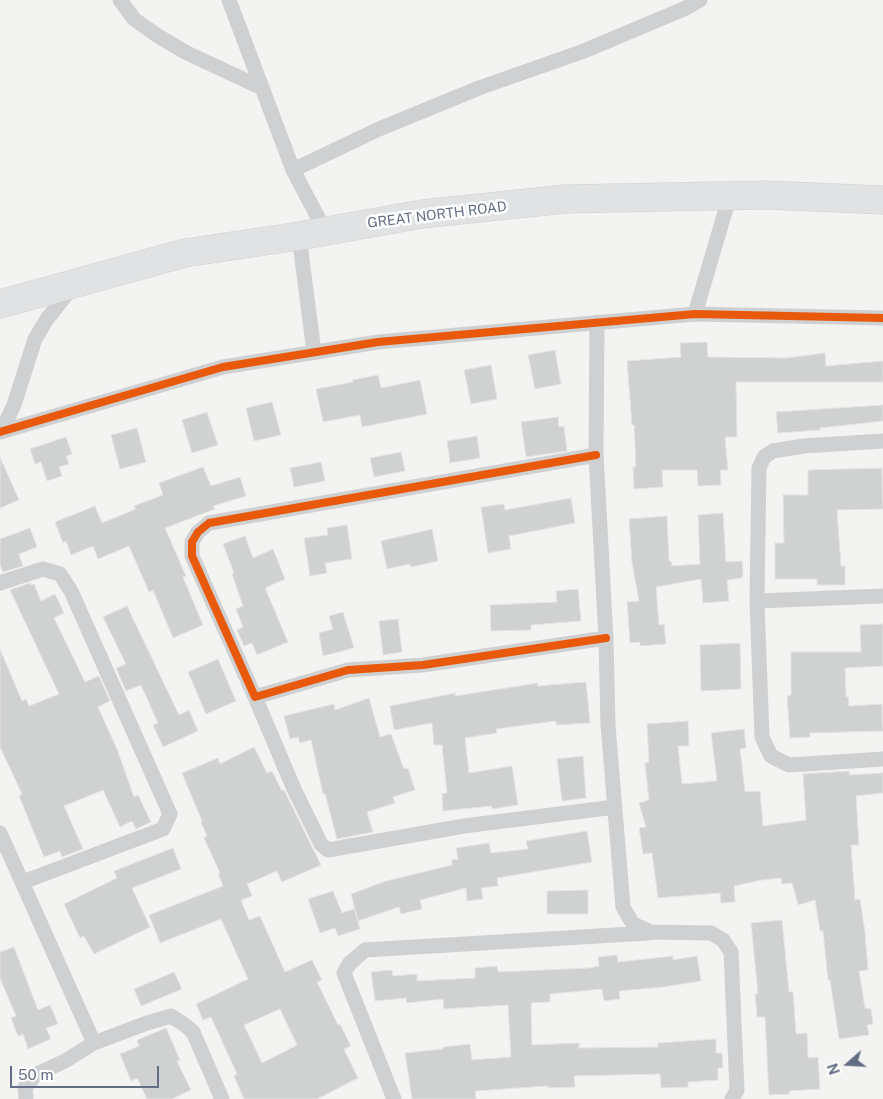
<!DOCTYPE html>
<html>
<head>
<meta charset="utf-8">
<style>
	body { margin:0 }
	#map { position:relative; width:883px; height:1099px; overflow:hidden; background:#f3f4f2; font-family:"Public Sans",sans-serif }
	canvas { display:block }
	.north { position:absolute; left:823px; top:1039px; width:50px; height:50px; -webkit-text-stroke:4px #fff; paint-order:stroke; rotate:251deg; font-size:14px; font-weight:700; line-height:20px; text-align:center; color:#636e84 }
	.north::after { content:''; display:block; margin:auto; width:18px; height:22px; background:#636e84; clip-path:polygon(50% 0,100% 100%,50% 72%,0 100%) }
	.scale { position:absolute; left:10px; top:1066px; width:149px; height:22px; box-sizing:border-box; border:2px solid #636e84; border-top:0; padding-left:6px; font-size:15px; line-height:18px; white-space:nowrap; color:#636e84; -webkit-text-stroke:4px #fff; paint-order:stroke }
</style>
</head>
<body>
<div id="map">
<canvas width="883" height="1099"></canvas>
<div class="north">N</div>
<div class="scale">50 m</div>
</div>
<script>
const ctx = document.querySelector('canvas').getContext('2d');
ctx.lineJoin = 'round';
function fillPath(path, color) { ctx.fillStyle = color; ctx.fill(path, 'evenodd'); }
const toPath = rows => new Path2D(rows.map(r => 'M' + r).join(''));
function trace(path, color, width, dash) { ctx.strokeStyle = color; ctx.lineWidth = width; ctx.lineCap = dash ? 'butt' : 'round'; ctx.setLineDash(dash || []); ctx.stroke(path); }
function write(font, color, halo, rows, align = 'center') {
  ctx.font = font + ' "Public Sans",sans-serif'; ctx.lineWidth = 5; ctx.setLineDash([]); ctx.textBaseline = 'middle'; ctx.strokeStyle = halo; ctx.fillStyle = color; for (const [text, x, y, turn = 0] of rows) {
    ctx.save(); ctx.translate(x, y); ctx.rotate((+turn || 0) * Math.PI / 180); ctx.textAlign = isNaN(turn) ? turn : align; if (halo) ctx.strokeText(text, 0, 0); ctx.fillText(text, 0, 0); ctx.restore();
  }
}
const building = toPath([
	[707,342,708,357,710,357,786,358,825,353,826,366,883,361,883,382,736,382,737,437,725,437,728,470,720,470,721,485,698,486,697,470,662,470,663,487,634,489,633,467,636,467,634,425,632,425,627,361,681,357,680,343,707,342],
	[555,350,561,384,535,389,528,355,555,350],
	[491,365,497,399,471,404,464,370,491,365],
	[378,375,381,388,420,380,427,414,362,427,360,415,323,422,316,389,353,382,352,380,378,375],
	[272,402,281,435,254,441,246,408,272,402],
	[883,405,883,421,820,428,820,430,778,433,776,412,883,405],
	[207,412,218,445,192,453,182,420,207,412],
	[558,417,559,427,564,426,567,451,526,457,521,422,558,417],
	[137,428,146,462,120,469,111,435,137,428],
	[477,436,480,458,450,463,447,441,477,436],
	[66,437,72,454,66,456,69,464,59,467,62,476,47,481,41,462,35,464,30,449,66,437],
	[401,452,405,471,374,477,370,458,401,452],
	[0,457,19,500,0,508,0,457],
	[321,462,325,481,294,487,290,468,321,462],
	[203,467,211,486,240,477,246,496,213,506,215,509,165,528,186,576,183,577,203,625,173,638,153,590,149,592,129,546,98,559,93,546,71,555,66,541,63,543,55,522,95,506,102,523,136,509,134,506,163,495,159,483,203,467],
	[882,468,883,509,837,510,841,566,845,566,845,585,817,585,817,579,775,579,775,543,784,543,783,495,808,495,808,470,882,468],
	[571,498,575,523,509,536,511,549,488,553,481,507,504,504,505,510,571,498],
	[723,513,726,562,742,561,743,572,742,578,727,580,729,601,703,603,701,579,656,587,659,625,664,624,666,644,640,646,640,642,630,643,627,602,639,601,632,563,629,519,667,516,669,561,671,561,672,566,700,564,698,515,723,513],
	[347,525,352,559,325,563,327,573,310,576,304,538,328,535,327,528,347,525],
	[30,528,37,547,19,554,23,566,3,572,0,565,0,539,30,528],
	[432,529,438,561,411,567,410,564,387,569,381,541,432,529],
	[245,536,253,558,273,549,285,579,265,588,288,642,257,655,252,643,244,646,237,630,243,627,236,609,243,606,232,574,234,573,223,544,245,536],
	[30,583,31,585,34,584,41,601,55,594,64,613,54,618,85,682,99,676,110,701,98,707,117,749,134,797,138,795,151,822,136,829,132,821,120,827,103,790,64,806,83,849,62,857,60,851,44,857,19,796,22,794,0,747,0,649,22,701,26,699,29,706,59,694,10,590,30,583],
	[578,589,581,621,531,625,531,630,491,631,490,605,557,602,556,591,578,589],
	[127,606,179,715,189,710,198,731,163,747,153,725,158,723,141,685,126,691,116,668,126,664,103,617,127,606],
	[343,612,354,648,323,656,319,633,333,629,329,616,343,612],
	[398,619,402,652,383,655,379,621,398,619],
	[883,624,883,666,845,668,846,697,848,697,849,706,882,704,883,731,810,733,810,737,790,738,787,696,791,695,791,652,861,652,860,625,883,624],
	[740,643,741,689,701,691,700,645,740,643],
	[218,659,236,701,206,714,188,672,218,659],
	[586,682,590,723,556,725,556,721,496,729,497,733,465,738,469,773,512,766,518,805,492,809,491,806,443,811,442,794,447,793,442,745,434,745,432,723,394,730,390,706,455,693,455,696,538,683,538,686,586,682],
	[369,698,380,737,391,734,404,769,408,768,415,790,393,797,395,803,367,812,373,832,337,839,325,794,323,794,311,740,300,743,298,737,290,739,284,716,334,704,335,710,369,698],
	[688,721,689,746,678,746,682,784,717,781,711,733,744,729,746,748,740,749,745,792,760,791,763,826,806,820,803,774,849,771,849,775,883,773,883,793,856,796,859,845,851,845,855,900,860,899,865,932,868,970,859,971,865,1008,871,1009,873,1024,867,1025,869,1035,839,1039,830,980,828,980,823,931,820,931,815,900,798,905,792,883,782,884,781,878,762,880,734,886,735,902,721,903,720,893,658,898,652,853,643,854,639,828,646,827,639,803,649,800,645,763,649,762,647,724,688,721],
	[254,747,267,773,272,771,282,791,284,790,321,865,282,882,277,871,247,884,252,896,241,900,249,920,260,916,285,972,312,960,322,980,317,982,338,1025,340,1024,351,1046,344,1049,358,1078,317,1099,244,1099,234,1076,237,1074,211,1017,203,1020,196,1004,248,979,221,919,160,943,149,915,223,886,218,874,220,873,204,838,207,836,201,822,202,821,182,773,218,758,220,764,254,747],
	[280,1009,297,1045,262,1063,244,1025,280,1009],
	[583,756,586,798,562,801,557,759,583,756],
	[587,831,592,862,497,878,498,886,481,888,483,899,467,901,466,888,420,900,422,909,401,914,399,907,358,921,351,894,386,881,452,865,452,860,458,859,456,848,489,843,491,853,528,849,526,841,587,831],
	[173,848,181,869,132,888,150,927,94,954,84,936,80,938,64,904,117,878,114,871,173,848],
	[588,890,588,914,547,914,547,891,588,890],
	[333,891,342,913,354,909,360,929,338,936,335,928,320,933,308,899,333,891],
	[782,920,789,992,793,992,796,1034,807,1033,808,1058,818,1057,820,1089,789,1091,789,1094,769,1095,765,1017,757,1017,755,994,758,994,751,923,782,920],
	[14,947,38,1010,50,1005,58,1024,46,1028,51,1039,28,1049,23,1034,18,1036,11,1018,16,1016,0,978,0,952,14,947],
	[617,955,618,962,673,956,673,960,697,956,701,981,663,987,619,991,620,999,604,1001,602,989,550,994,550,1002,531,1003,532,1045,579,1043,579,1048,658,1047,658,1043,716,1039,716,1053,722,1053,723,1068,718,1068,718,1080,688,1082,688,1087,661,1088,660,1074,574,1076,575,1087,548,1088,548,1086,475,1091,476,1099,412,1099,405,1053,443,1049,443,1047,470,1044,472,1060,511,1057,508,1005,444,1009,443,999,407,1003,406,998,375,1001,371,972,392,970,393,976,417,974,417,981,475,978,475,968,497,966,498,972,589,968,599,966,598,957,617,955],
	[174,972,182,989,141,1006,134,989,174,972],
	[166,1028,180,1060,177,1061,191,1090,172,1099,147,1099,137,1078,131,1081,120,1054,139,1046,137,1040,166,1028]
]);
const street = toPath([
	[120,0,134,19,158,36,187,53,262,88],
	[229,0,293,170,325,231],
	[293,170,379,129,479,88,584,51,686,8,700,0],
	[299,236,314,352],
	[695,314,730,195],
	[597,322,596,455,606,638,608,725,623,907,633,924,651,932,711,933,723,940,731,952,737,1090,732,1099],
	[0,432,223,367,378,342,695,314,883,318],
	[1,432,14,405,35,339,47,319,74,285],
	[883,441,803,446,773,451,764,457,759,468,757,601,762,737,771,756,789,765,883,759],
	[596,455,209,523,198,532,192,542,192,556,255,697,348,670,423,665,606,638],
	[0,583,43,569,60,574,71,591,170,814,163,829,23,882],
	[757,601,883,596],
	[255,697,294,789,321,844,328,850,464,826,615,807],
	[0,833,94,1043],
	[26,1099,25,1087,37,1074,65,1061,94,1043,147,1023,171,1016,185,1025,193,1032,222,1099],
	[394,1099,344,973,349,964,365,950,648,933]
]);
const highway = toPath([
	[0,304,185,253,299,236,422,214,565,199,766,195,883,200]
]);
const cycleway = toPath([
	[0,432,223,367,378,342,695,314,883,318],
	[596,455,209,523,198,532,192,542,192,556,255,697,348,670,423,665,606,638]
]);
const streetNames = [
	["GREAT NORTH ROAD",437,215,-7]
];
fillPath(building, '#d0d2d2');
trace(building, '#e3e4e2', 1);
trace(highway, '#cfd1d1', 29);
trace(street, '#cfd0d1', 15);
trace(highway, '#e1e2e3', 28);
trace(cycleway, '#e8590c', 8);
write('14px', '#636e84', '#fff', streetNames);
</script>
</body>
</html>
